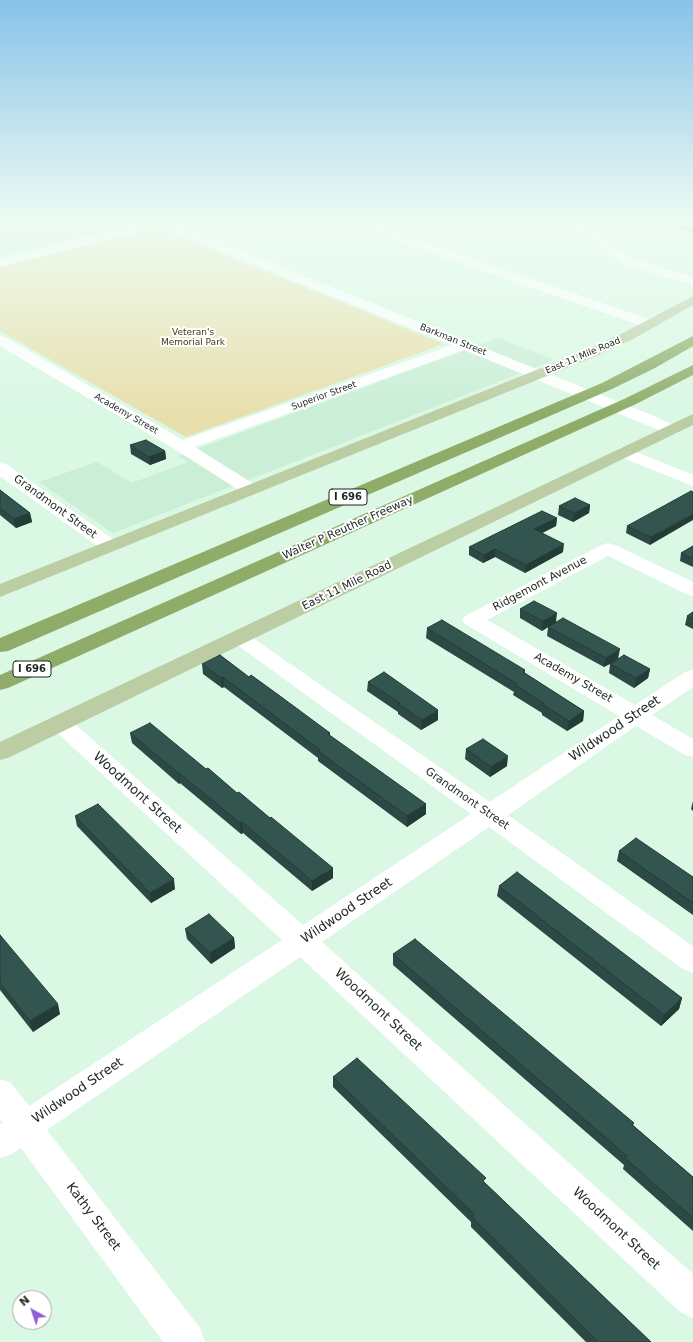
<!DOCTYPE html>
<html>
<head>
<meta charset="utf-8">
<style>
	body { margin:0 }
	#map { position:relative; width:693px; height:1342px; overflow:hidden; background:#daf8e4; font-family:"DejaVu Sans",sans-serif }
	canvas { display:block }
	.north { position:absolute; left:12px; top:1290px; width:40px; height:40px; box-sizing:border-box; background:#fff; border:1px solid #a5a9a6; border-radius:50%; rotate:320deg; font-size:11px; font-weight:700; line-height:16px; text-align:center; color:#1d2720 }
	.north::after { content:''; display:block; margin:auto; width:14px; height:18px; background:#8f5dd6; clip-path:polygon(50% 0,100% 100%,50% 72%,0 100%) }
</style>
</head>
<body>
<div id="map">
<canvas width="693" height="1342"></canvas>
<div class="north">N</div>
</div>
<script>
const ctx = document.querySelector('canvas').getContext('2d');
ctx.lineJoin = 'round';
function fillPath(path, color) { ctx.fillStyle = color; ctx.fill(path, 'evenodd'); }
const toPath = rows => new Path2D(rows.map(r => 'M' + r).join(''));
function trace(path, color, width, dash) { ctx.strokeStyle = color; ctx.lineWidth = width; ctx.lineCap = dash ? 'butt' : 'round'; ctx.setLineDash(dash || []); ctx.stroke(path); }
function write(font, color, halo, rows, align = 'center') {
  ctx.font = font + ' "DejaVu Sans",sans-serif'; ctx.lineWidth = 4; ctx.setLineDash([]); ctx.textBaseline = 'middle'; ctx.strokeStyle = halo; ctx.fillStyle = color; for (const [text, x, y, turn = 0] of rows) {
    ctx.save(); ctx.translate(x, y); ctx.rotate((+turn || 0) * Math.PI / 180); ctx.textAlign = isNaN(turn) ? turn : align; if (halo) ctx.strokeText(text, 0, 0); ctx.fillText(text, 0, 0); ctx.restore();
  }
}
const built = toPath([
	[0,225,130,225,0,256],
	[498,338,554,360,113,533,39,482,97,462,132,483,188,462,178,456]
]);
const green = toPath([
	[158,228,444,344,186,437,0,331,0,266]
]);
const minor = toPath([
	[137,225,157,225,156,227,0,267,0,259,137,225],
	[161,225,177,225,654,416,678,427,680,430,678,433,672,435,666,433,464,350,195,447,257,486,260,490,257,494,251,495,245,494,176,450,0,346,0,336,5,337,183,440,452,345,162,227,161,225],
	[357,225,374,225,655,321,657,324,655,327,645,327,358,227,357,225],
	[566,225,581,225,594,232,632,259,693,277,693,285,624,265,586,236,566,225],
	[624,447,693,475,693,486,618,456,616,452,618,448,624,447],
	[0,463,6,464,117,542,119,546,117,550,110,552,103,550,0,476,0,463],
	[608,543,615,545,693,582,693,596,686,594,608,556,487,620,635,705,685,672,693,670,693,687,652,715,693,739,693,757,685,755,636,726,508,815,693,946,693,973,683,969,489,827,322,942,693,1274,693,1318,680,1312,300,957,47,1130,200,1328,205,1342,163,1342,21,1148,12,1154,0,1158,0,1124,3,1123,0,1119,0,1079,11,1083,29,1106,282,940,52,728,48,723,52,718,60,716,68,718,303,925,471,814,233,642,229,638,233,634,240,632,247,634,490,802,619,716,465,624,462,620,465,616,601,545,608,543]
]);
const major = toPath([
	[693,296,693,305,633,339,594,357,0,597,0,584,584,351,623,333,693,296],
	[693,414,693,425,8,758,0,760,0,742,693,414]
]);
const highway = toPath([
	[693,336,693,346,655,368,612,389,8,651,0,652,0,638,602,383,693,336],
	[693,365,693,375,634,405,8,688,0,690,0,675,624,399,693,365]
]);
const wall = toPath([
	[670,225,693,225,693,232],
	[130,445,165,451,166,459,150,465,131,454],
	[0,490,30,513,32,522,16,528,0,515],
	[693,492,650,545,626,533,627,526],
	[590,505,589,513,573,522,558,515,559,506],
	[557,518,556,526,542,533,563,552,525,573,495,557,483,563,469,555,469,547],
	[693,546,693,567,680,561,681,553],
	[520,609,556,622,618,659,650,669,648,678,634,688,609,673,610,664,604,667,547,636,548,627,542,631,520,618],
	[693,612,693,629,685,625,687,616],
	[427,628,525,670,525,673,584,711,583,721,567,731,542,715,542,713,513,695,514,692,426,638],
	[202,664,249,677,330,733,330,736,426,804,426,814,407,827,318,761,318,758,224,687,222,688,203,674],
	[368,682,438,720,421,730,398,714,398,712,367,691],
	[130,733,333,878,312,891,243,833,241,834,180,783,179,784,132,743],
	[466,749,507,766,490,777,465,759],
	[693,801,693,811,691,809],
	[75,816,175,889,151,903,77,826],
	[619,851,693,877,693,915,617,861],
	[499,886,682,998,679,1009,661,1026,497,896],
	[185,929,234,938,235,948,211,964,187,939],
	[0,935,60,1014,33,1032,0,990],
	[393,954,634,1123,633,1125,693,1177,693,1231,623,1169,624,1165,393,965],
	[333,1077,485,1183,651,1342,586,1342,471,1227,471,1222,333,1087]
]);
const shadedWall = toPath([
	[165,451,166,459,150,465,149,457],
	[590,505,589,513,573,522,574,513],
	[30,513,32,522,16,528,14,519],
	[693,514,693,520,650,545,651,537],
	[557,518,556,526,534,537,534,529],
	[564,544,563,552,525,573,526,565],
	[495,549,495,557,483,563,484,555],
	[557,613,556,622,542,631,543,621],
	[620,649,618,659,604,667,606,658],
	[650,669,648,678,634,688,636,678],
	[223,677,224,687,222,688,221,678],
	[438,710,438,720,421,730,422,720],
	[584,711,583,721,567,731,569,721],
	[508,756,507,766,490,777,491,767],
	[178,773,179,773,180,783,179,784],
	[426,804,426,814,407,827,407,816],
	[242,822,243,833,241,834,240,823],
	[333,868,333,878,312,891,312,881],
	[174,879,175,889,151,903,150,893],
	[234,938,235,948,211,964,210,953],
	[682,998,679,1009,661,1026,664,1015],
	[58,1004,60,1014,33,1032,30,1021]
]);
const building = toPath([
	[146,440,165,451,149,457,130,445,146,440],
	[0,490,30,513,14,519,0,508,0,490],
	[691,491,693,492,693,514,651,537,627,526,691,491],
	[575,498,590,505,574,513,559,506,575,498],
	[542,511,557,518,534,529,564,544,526,565,495,549,484,555,469,547,542,511],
	[693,546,693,559,681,553,693,546],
	[534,601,557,613,543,621,520,609,534,601],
	[693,612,693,619,687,616,693,612],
	[563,618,620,649,606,658,548,627,563,618],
	[442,620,525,670,523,672,584,711,569,721,543,705,545,704,515,685,517,684,427,628,442,620],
	[220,655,249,677,251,675,280,696,330,733,328,734,426,804,407,816,318,751,320,750,223,677,221,678,202,664,220,655],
	[624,655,650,669,636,678,610,664,624,655],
	[384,672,438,710,422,720,398,704,400,703,368,682,384,672],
	[150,723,206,769,208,768,237,793,239,792,270,818,271,817,333,868,312,881,242,822,240,823,179,773,178,773,130,733,150,723],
	[483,739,508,756,491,767,466,749,483,739],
	[98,804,174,879,150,893,75,816,98,804],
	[636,838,693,877,693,903,619,851,636,838],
	[517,872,682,998,664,1015,499,886,517,872],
	[209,914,234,938,210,953,185,929,209,914],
	[0,935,58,1004,30,1021,0,983,0,935],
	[415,939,634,1123,632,1125,693,1177,693,1218,625,1158,627,1156,393,954,415,939],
	[357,1058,486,1178,483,1181,651,1342,598,1342,472,1217,474,1214,333,1077,357,1058]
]);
const farParknames = [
	["Veteran's",193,333],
	["Memorial Park",193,343]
];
const farStreetnames = [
	["Barkman Street",453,340,22],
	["East 11 Mile Road",583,356,-23],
	["Superior Street",324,396,-20],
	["Academy Street",126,414,30]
];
const shields = [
	[348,497,38],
	[32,669,38]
];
const shieldNames = [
	["I 696",348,497],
	["I 696",32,669]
];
const streetNames = [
	["Grandmont Street",55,507,36],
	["Walter P Reuther Freeway",348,528,-24],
	["Ridgemont Avenue",540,584,-28],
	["East 11 Mile Road",347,586,-26],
	["Academy Street",573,678,30],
	["Grandmont Street",467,799,35]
];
const nearStreetnames = [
	["Wildwood Street",615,729,-34],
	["Woodmont Street",137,793,42],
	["Wildwood Street",347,911,-34],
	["Woodmont Street",378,1010,43],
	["Wildwood Street",78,1091,-34],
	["Kathy Street",93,1217,53],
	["Woodmont Street",616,1229,43]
];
fillPath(built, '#caeed6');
fillPath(green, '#e8dfad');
fillPath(minor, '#fff');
fillPath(major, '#bccda4');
fillPath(highway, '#8fac68');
fillPath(wall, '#2c4945');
fillPath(shadedWall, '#243c38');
fillPath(building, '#335550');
trace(building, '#243c38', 1);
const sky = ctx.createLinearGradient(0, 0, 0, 413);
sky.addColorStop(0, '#88c3e9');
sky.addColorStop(0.54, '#eefcf3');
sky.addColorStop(1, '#eefcf300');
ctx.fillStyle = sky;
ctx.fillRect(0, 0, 693, 413);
write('9px', '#41390f', '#fff', farParknames);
write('9px', '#1d2720', '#fff', farStreetnames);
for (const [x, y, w] of shields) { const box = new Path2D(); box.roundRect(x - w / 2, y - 8, w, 16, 3); ctx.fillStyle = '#fff'; ctx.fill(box); trace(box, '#1d2720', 1); }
write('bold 10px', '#1d2720', null, shieldNames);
write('11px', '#1d2720', '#fff', streetNames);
write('13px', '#1d2720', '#fff', nearStreetnames);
</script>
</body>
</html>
